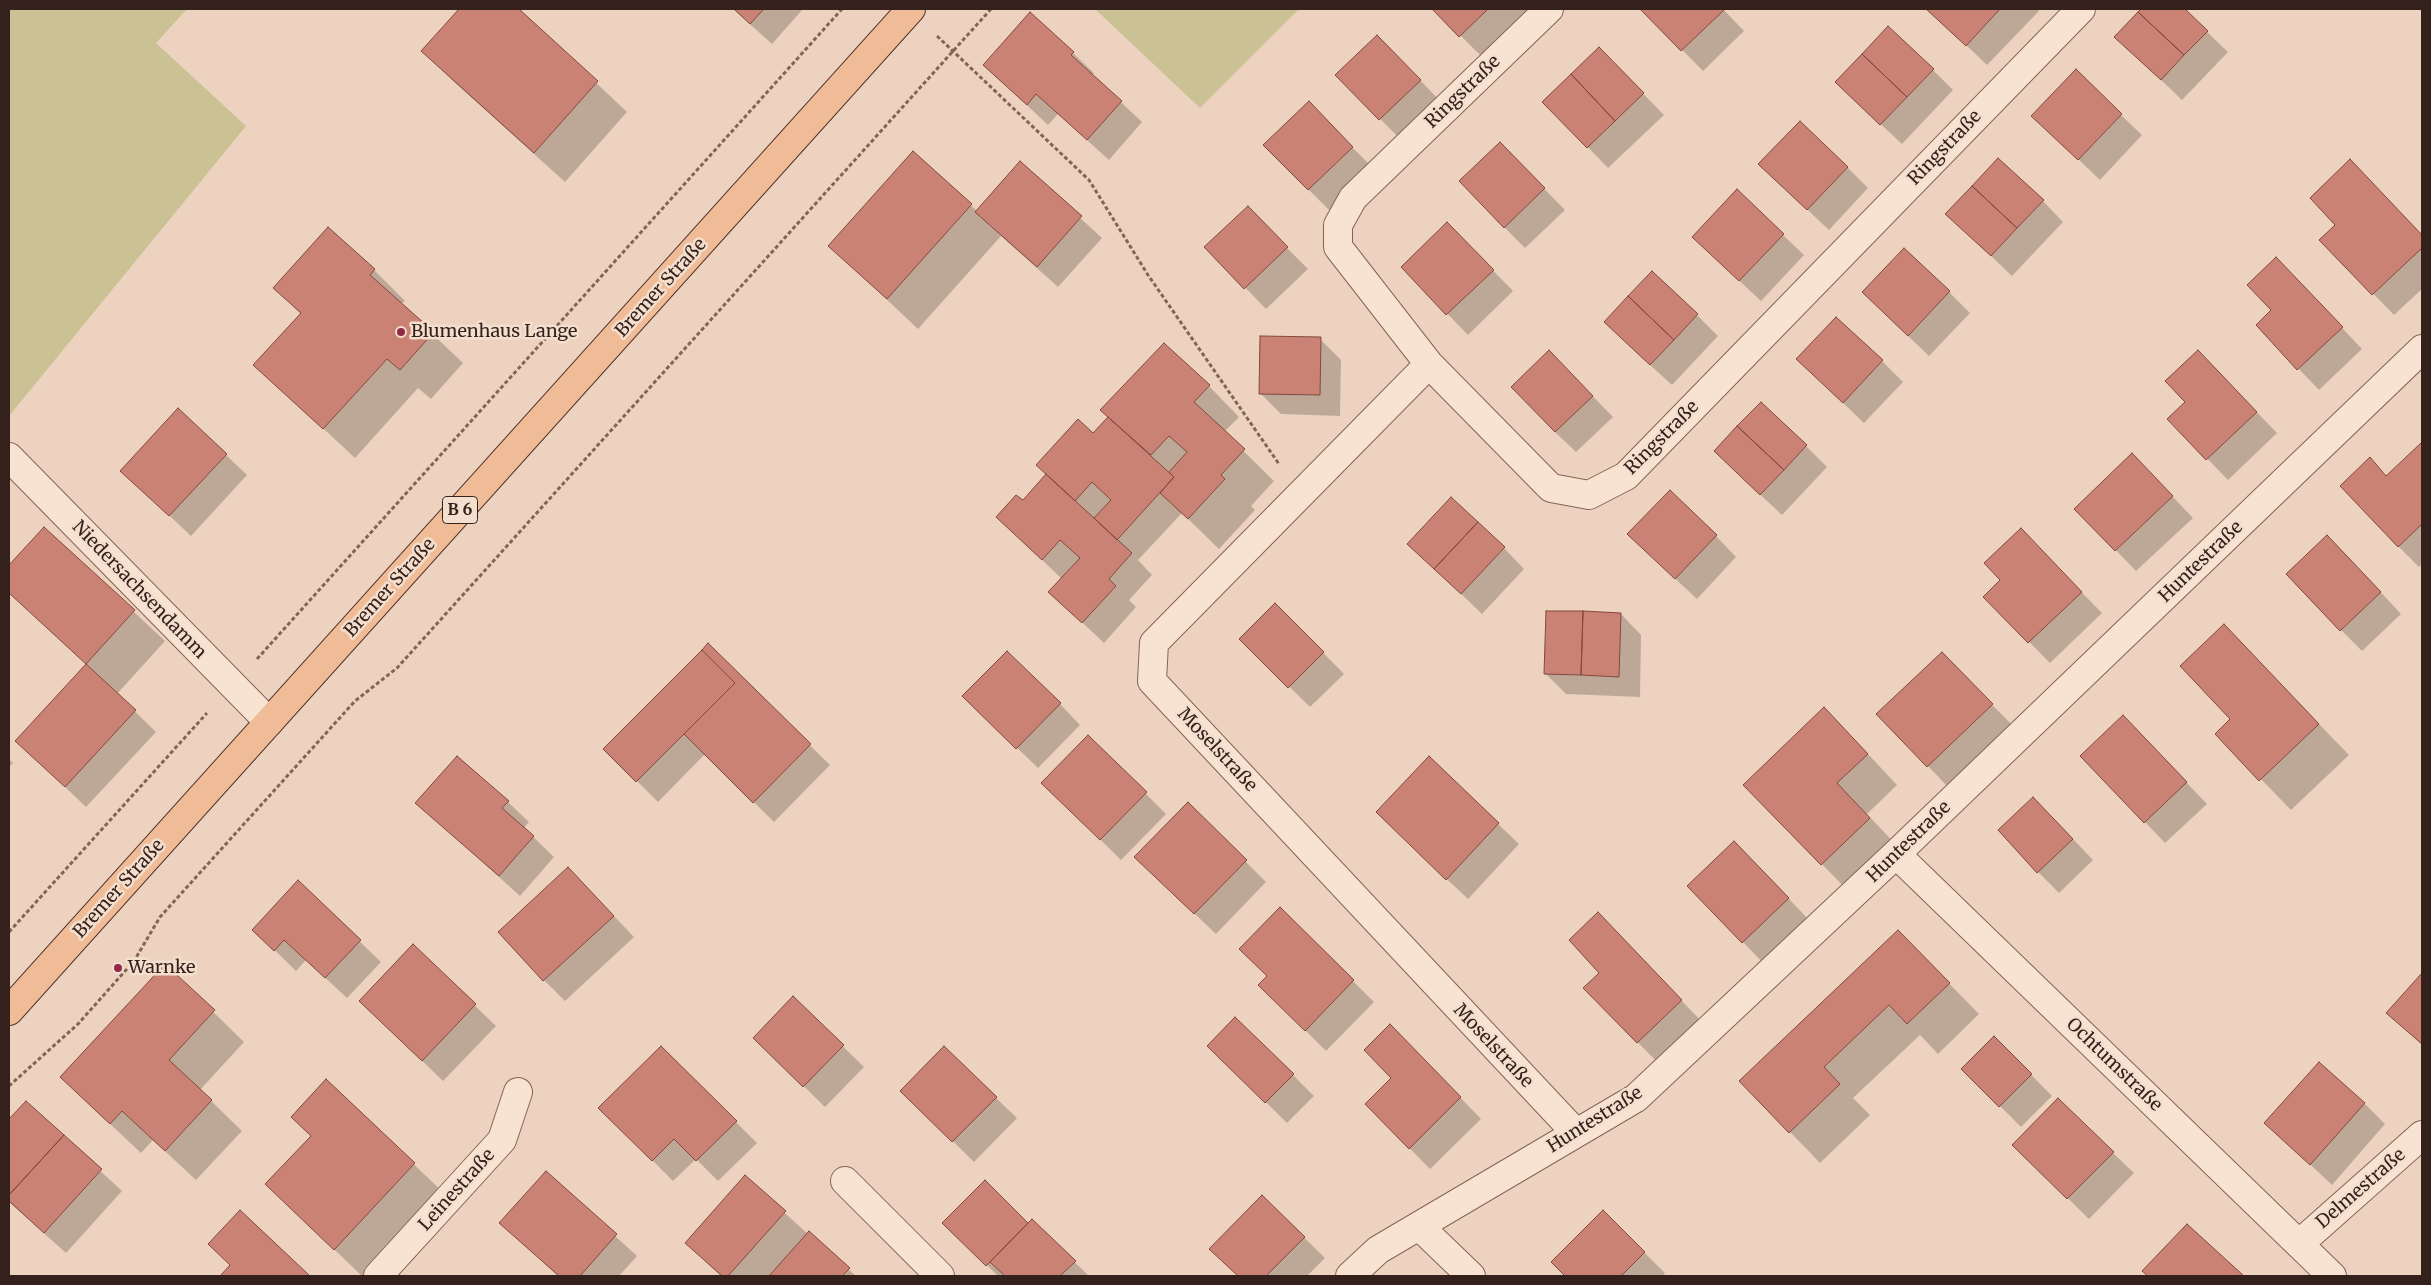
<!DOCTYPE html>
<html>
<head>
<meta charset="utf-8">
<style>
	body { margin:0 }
	#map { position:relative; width:2431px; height:1285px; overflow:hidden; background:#edd3bf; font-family:Merriweather,serif }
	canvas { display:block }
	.frame { position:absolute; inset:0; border:10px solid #34211c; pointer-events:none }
</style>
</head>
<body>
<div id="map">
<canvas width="2431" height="1285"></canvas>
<div class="frame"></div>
</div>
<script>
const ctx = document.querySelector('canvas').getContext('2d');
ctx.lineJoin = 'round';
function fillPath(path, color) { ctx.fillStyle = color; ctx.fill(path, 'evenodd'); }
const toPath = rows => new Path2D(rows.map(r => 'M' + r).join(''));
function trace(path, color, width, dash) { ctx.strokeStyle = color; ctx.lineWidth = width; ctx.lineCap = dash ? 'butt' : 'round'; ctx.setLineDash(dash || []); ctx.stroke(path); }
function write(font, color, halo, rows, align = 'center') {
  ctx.font = font + ' Merriweather,serif'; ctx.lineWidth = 5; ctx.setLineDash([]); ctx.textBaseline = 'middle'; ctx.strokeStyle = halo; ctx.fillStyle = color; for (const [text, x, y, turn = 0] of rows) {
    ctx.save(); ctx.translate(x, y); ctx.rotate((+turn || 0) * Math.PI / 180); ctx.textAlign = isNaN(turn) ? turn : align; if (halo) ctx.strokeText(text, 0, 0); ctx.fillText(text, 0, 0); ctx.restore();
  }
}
const green = toPath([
	[9,9,187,9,156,43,246,126,9,416],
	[1095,9,1299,9,1200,108]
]);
const shadow = toPath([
	[461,9,518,9,627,112,565,182,453,81,423,51],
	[733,9,803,9,772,44],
	[1434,9,1531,9,1481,56],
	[1642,9,1723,9,1744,31,1703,71],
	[1928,9,2037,9,2039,11,1987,65],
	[2143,9,2183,9,2228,52,2182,100,2116,37],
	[1073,53,1094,73,1092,75,1142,122,1109,160,1058,114,1048,125,984,65],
	[1398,57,1441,102,1401,140,1337,75],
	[1620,70,1664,115,1608,168,1544,102],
	[1933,70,1953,90,1902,144,1858,103],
	[2121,115,2142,135,2100,180,2054,136],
	[1329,124,1373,168,1329,210,1308,189],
	[913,153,977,211,1020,163,1102,238,1058,287,1001,236,918,329,830,246],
	[1520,164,1565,210,1525,248,1504,227],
	[1847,167,1868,188,1829,230,1781,185],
	[2371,182,2422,236,2422,289,2394,315,2321,240,2337,225],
	[2043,201,2063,222,2012,276,1968,234],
	[1247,208,1308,269,1266,309,1206,247],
	[328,229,374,270,405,301,401,304,463,363,431,399,418,388,355,458,255,365,301,314,274,288],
	[1783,235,1804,255,1761,301,1715,258],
	[1468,245,1513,291,1468,335,1403,268],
	[2297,280,2362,349,2319,390,2257,325,2273,310],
	[1949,292,1970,313,1929,356,1884,313],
	[1697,315,1718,336,1672,385,1626,343],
	[1320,339,1341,360,1340,416,1281,414,1260,393],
	[1882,361,1903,382,1864,423,1819,380],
	[2218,372,2277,433,2228,480,2169,419],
	[1570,373,1613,417,1576,452,1555,432],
	[1209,386,1239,417,1224,432,1274,481,1251,506,1255,510,1219,549,1182,513,1138,560,1152,575,1129,600,1136,607,1104,643,1050,592,1062,579,997,517,1023,502,1109,417],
	[2422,444,2422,564,2419,567,2398,546,2370,459,2387,477],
	[1806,446,1827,467,1782,515,1736,472],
	[226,455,247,475,191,536,122,471],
	[2153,476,2193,518,2136,571,2076,509],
	[44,528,165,641,117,694,156,732,86,807,17,741,87,665,9,592,9,567],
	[1716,536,1736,557,1697,599,1650,555],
	[1504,548,1524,569,1482,614,1430,564],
	[2041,551,2102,613,2050,663,1985,597,2002,580],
	[2348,557,2401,614,2362,651,2341,630],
	[1275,604,1344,674,1310,707,1241,639],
	[1621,614,1641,635,1640,697,1566,694,1545,673],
	[2224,626,2349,755,2291,810,2217,734,2232,719],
	[708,645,830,765,774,822,705,754,658,802,605,749],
	[1962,674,2013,726,1948,787,1878,714],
	[1060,704,1080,725,1038,768,985,717],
	[1088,736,1166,814,1121,860,1043,783],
	[2144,738,2207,804,2165,843,2145,822],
	[1854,739,1897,785,1867,814,1900,849,1852,895,1745,785],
	[1429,758,1519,844,1468,899,1398,833],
	[9,759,13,763,9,767],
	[508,802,529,822,524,828,554,857,520,896,417,803],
	[1188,804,1266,882,1216,934,1157,878],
	[2054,819,2093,860,2059,893,2038,872],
	[1755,863,1809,920,1763,963,1743,942],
	[568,868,634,937,565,1001,544,980],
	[298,882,381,962,347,998,306,960,296,971,254,930],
	[1280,909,1374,1002,1326,1051,1260,985,1269,976],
	[1619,935,1702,1022,1658,1063,1585,988,1601,973],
	[413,946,496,1026,443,1081,381,1021],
	[1928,962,1979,1014,1938,1054,1920,1035,1853,1098,1870,1115,1820,1163,1741,1081],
	[165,965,244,1042,200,1090,242,1131,196,1180,153,1140,141,1153,92,1107],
	[2422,974,2422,1045,2388,1013],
	[793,998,864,1067,825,1107,755,1038],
	[1994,1037,2052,1096,2021,1127,1963,1069],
	[1209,1046,1293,1075,1314,1096,1287,1123],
	[1411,1046,1481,1119,1430,1169,1366,1104,1393,1078],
	[661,1047,757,1143,718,1181,696,1159,673,1181,600,1108],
	[326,1081,445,1194,367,1276,362,1276,266,1184,312,1136],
	[996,1098,1017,1118,974,1162,923,1112],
	[26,1102,122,1191,66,1253,9,1202,9,1121],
	[2365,1104,2385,1124,2332,1185,2266,1123],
	[2014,1145,2113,1153,2134,1173,2089,1219],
	[546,1173,637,1256,619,1276,558,1276,501,1223],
	[745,1177,808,1234,856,1276,721,1276,686,1243],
	[985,1182,1028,1225,1032,1221,1089,1276,998,1276,944,1223],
	[1262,1196,1325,1258,1307,1276,1239,1276,1211,1249],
	[240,1212,308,1276,222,1276,231,1266],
	[1603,1212,1665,1273,1662,1276,1567,1276,1553,1262],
	[2187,1225,2242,1276,2149,1276,2144,1271]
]);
const building = toPath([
	[459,9,519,9,598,81,534,153,421,51,459,9],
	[734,9,764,9,750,24,734,9],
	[1432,9,1486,9,1487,10,1459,37,1432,9],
	[1640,9,1725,9,1681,51,1640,9],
	[1926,9,2000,9,1966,46,1926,9],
	[2141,9,2185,9,2208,31,2184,55,2138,12,2141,9],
	[1030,12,1074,52,1071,55,1122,101,1087,140,1036,94,1027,105,983,65,1030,12],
	[2138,12,2184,55,2161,80,2114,37,2138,12],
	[1888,26,1934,69,1907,97,1862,54,1888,26],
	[1377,35,1421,80,1379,120,1335,75,1377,35],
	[1599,47,1644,93,1615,121,1571,74,1599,47],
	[1862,54,1907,97,1880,125,1835,82,1862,54],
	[2076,69,2122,114,2078,160,2031,116,2076,69],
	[1571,74,1615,121,1587,148,1542,102,1571,74],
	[1309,101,1353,147,1308,190,1263,145,1309,101],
	[1800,121,1848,167,1807,210,1758,164,1800,121],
	[1500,142,1545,188,1504,228,1459,181,1500,142],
	[913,151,972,204,887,299,828,246,913,151],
	[1998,158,2044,200,2017,228,1972,186,1998,158],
	[2350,159,2422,235,2422,248,2372,295,2319,240,2335,225,2310,198,2350,159],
	[1020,161,1082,216,1037,267,975,212,1020,161],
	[1972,186,2017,228,1991,256,1945,214,1972,186],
	[1737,189,1784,234,1739,281,1692,237,1737,189],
	[1248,206,1288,247,1244,289,1204,247,1248,206],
	[1447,222,1494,270,1446,315,1401,267,1447,222],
	[328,227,375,269,370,275,434,332,400,370,387,359,323,429,253,365,301,313,273,288,328,227],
	[1904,248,1950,291,1908,336,1862,292,1904,248],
	[2276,257,2343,327,2297,370,2256,325,2271,310,2247,285,2276,257],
	[1652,271,1698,314,1674,340,1628,296,1652,271],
	[1628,296,1674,340,1650,365,1604,322,1628,296],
	[1836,317,1883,360,1843,403,1796,359,1836,317],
	[1260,336,1321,337,1320,395,1259,394,1260,336],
	[1164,343,1210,385,1194,402,1245,449,1221,475,1225,479,1188,519,1160,493,1174,477,1169,472,1187,452,1169,436,1151,455,1100,410,1164,343],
	[1549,350,1593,396,1555,432,1511,387,1549,350],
	[2198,350,2257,412,2206,460,2167,419,2185,402,2165,381,2198,350],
	[1761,402,1807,445,1784,470,1737,426,1761,402],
	[178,408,227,454,169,516,120,471,178,408],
	[1108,417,1174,477,1117,540,1094,518,1111,500,1092,482,1075,501,1036,465,1078,419,1093,433,1108,417],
	[1737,426,1784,470,1760,495,1714,451,1737,426],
	[2422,442,2422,524,2398,547,2340,486,2370,457,2386,476,2422,442],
	[2132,453,2173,496,2115,551,2074,509,2132,453],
	[1046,474,1132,553,1109,579,1116,586,1082,623,1048,592,1080,558,1060,540,1042,560,996,517,1016,495,1023,500,1046,474],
	[1670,490,1717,535,1675,579,1627,534,1670,490],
	[1451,497,1478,522,1434,569,1407,544,1451,497],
	[1478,522,1505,547,1461,594,1434,569,1478,522],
	[44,527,135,610,86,664,9,593,9,565,44,527],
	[2021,528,2082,592,2028,643,1983,597,2000,580,1984,563,2021,528],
	[2327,535,2381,592,2340,631,2286,574,2327,535],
	[1275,603,1324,652,1288,688,1239,639,1275,603],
	[1546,611,1583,611,1581,675,1544,674,1546,611],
	[1583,611,1621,613,1619,677,1581,675,1583,611],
	[2224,624,2319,724,2259,781,2215,734,2230,719,2180,666,2224,624],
	[708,643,811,744,753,803,684,734,735,683,702,650,708,643],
	[702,650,735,683,636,782,603,749,702,650],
	[1007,651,1061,703,1016,749,962,696,1007,651],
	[1942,652,1993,704,1927,767,1876,714,1942,652],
	[86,664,136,710,65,787,15,741,86,664],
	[1824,707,1868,754,1837,783,1870,818,1821,865,1743,785,1824,707],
	[2123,715,2187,782,2144,823,2080,756,2123,715],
	[1088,735,1147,792,1100,840,1041,783,1088,735],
	[457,756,509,801,502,808,534,836,499,876,415,803,457,756],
	[1429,756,1499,823,1446,880,1376,812,1429,756],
	[2033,797,2073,839,2037,873,1998,830,2033,797],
	[1188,802,1247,860,1194,914,1134,857,1188,802],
	[1734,841,1789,898,1742,943,1687,886,1734,841],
	[568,867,614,916,543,981,498,932,568,867],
	[298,880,361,940,325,978,284,940,274,951,252,930,298,880],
	[1280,907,1354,980,1305,1031,1258,985,1267,976,1239,949,1280,907],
	[1598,912,1682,1000,1637,1043,1583,988,1599,973,1569,940,1598,912],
	[1898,930,1950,983,1907,1024,1889,1005,1824,1067,1840,1084,1789,1133,1739,1081,1898,930],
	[413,944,476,1004,422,1061,359,1001,413,944],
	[165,964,215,1010,169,1060,212,1100,165,1151,122,1111,110,1124,60,1077,165,964],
	[2422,973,2422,1044,2386,1013,2422,973],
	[793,996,844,1045,803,1087,753,1038,793,996],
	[1235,1017,1294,1074,1265,1103,1207,1046,1235,1017],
	[1390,1024,1461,1097,1409,1149,1365,1104,1391,1078,1364,1050,1390,1024],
	[1994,1036,2032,1074,1999,1107,1961,1069,1994,1036],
	[661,1046,737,1121,696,1161,674,1139,652,1161,598,1108,661,1046],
	[944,1046,997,1097,952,1142,900,1091,944,1046],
	[2319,1062,2365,1103,2310,1165,2264,1123,2319,1062],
	[326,1079,415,1163,334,1250,265,1184,311,1136,291,1117,326,1079],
	[2058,1098,2114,1152,2067,1199,2012,1145,2058,1098],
	[26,1101,64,1135,9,1195,9,1119,26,1101],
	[64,1135,102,1169,44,1233,9,1201,9,1195,64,1135],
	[546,1171,617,1234,580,1276,559,1276,499,1223,546,1171],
	[745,1175,786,1211,728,1276,722,1276,685,1243,745,1175],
	[985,1180,1028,1223,986,1266,942,1223,985,1180],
	[1262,1195,1305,1237,1266,1276,1238,1276,1209,1249,1262,1195],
	[240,1210,309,1275,307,1276,220,1276,230,1265,208,1244,240,1210],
	[1603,1210,1645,1252,1621,1276,1565,1276,1551,1262,1603,1210],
	[1032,1219,1076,1261,1060,1276,1005,1276,990,1262,1032,1219],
	[2187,1224,2244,1276,2148,1276,2142,1271,2187,1224],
	[809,1231,850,1268,842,1276,769,1276,809,1231]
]);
const path = toPath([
	[937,36,1089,180,1148,275,1279,464],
	[257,659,842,9],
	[9,932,207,713],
	[9,1086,78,1024,134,961,160,917,355,701,397,668,991,9]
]);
const minor = toPath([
	[1549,9,1353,198,1338,225,1338,247,1429,364,1551,488,1589,495,1626,476,2081,9],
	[1429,364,1154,643,1152,681,1576,1133],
	[9,457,269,722],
	[1896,854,2332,1276],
	[845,1181,940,1276],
	[1419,1226,1471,1276],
	[2299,1244,2422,1135],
	[378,1276,502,1140,518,1092],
	[1350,1276,1378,1250,1636,1098,1896,854,2422,349]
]);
const major = toPath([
	[9,1011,911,9]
]);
const markers = [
	[401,332,5,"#922946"],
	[118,968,5,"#922946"]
];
const shields = [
	[460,510,35]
];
const shieldNames = [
	["B 6",460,510]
];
const streetNames = [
	["Ringstraße",1463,92,-44],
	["Ringstraße",1945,148,-46],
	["Bremer Straße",661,288,-48],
	["Ringstraße",1662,438,-45],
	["Huntestraße",2201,562,-44],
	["Bremer Straße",390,588,-48],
	["Niedersachsendamm",139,590,46],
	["Moselstraße",1217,750,47],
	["Huntestraße",1909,842,-44],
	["Bremer Straße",119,889,-48],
	["Moselstraße",1493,1046,47],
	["Ochtumstraße",2114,1065,44],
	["Huntestraße",1595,1120,-32],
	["Delmestraße",2361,1189,-41],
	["Leinestraße",457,1190,-48]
];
const poiNames = [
	["Blumenhaus Lange",411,332],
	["Warnke",128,968]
];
fillPath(green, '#cac294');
fillPath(shadow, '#0003');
fillPath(building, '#ca8275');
trace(building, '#83473e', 1);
trace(minor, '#856458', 30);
trace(major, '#52342c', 30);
trace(path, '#856458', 3, [4, 2.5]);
trace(minor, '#f8e2d2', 28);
trace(major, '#f0bc97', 28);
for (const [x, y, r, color] of markers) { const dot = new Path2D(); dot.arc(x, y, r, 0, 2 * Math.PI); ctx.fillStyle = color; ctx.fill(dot); trace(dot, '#f4dfce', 2); }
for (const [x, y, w] of shields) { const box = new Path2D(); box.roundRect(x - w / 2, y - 13.5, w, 27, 4); ctx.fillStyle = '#f4dfce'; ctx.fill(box); trace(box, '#34211c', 1); }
write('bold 16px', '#34211c', null, shieldNames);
write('18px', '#34211c', '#f4dfce', streetNames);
write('18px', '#34211c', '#f4dfce', poiNames, 'left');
</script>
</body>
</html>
